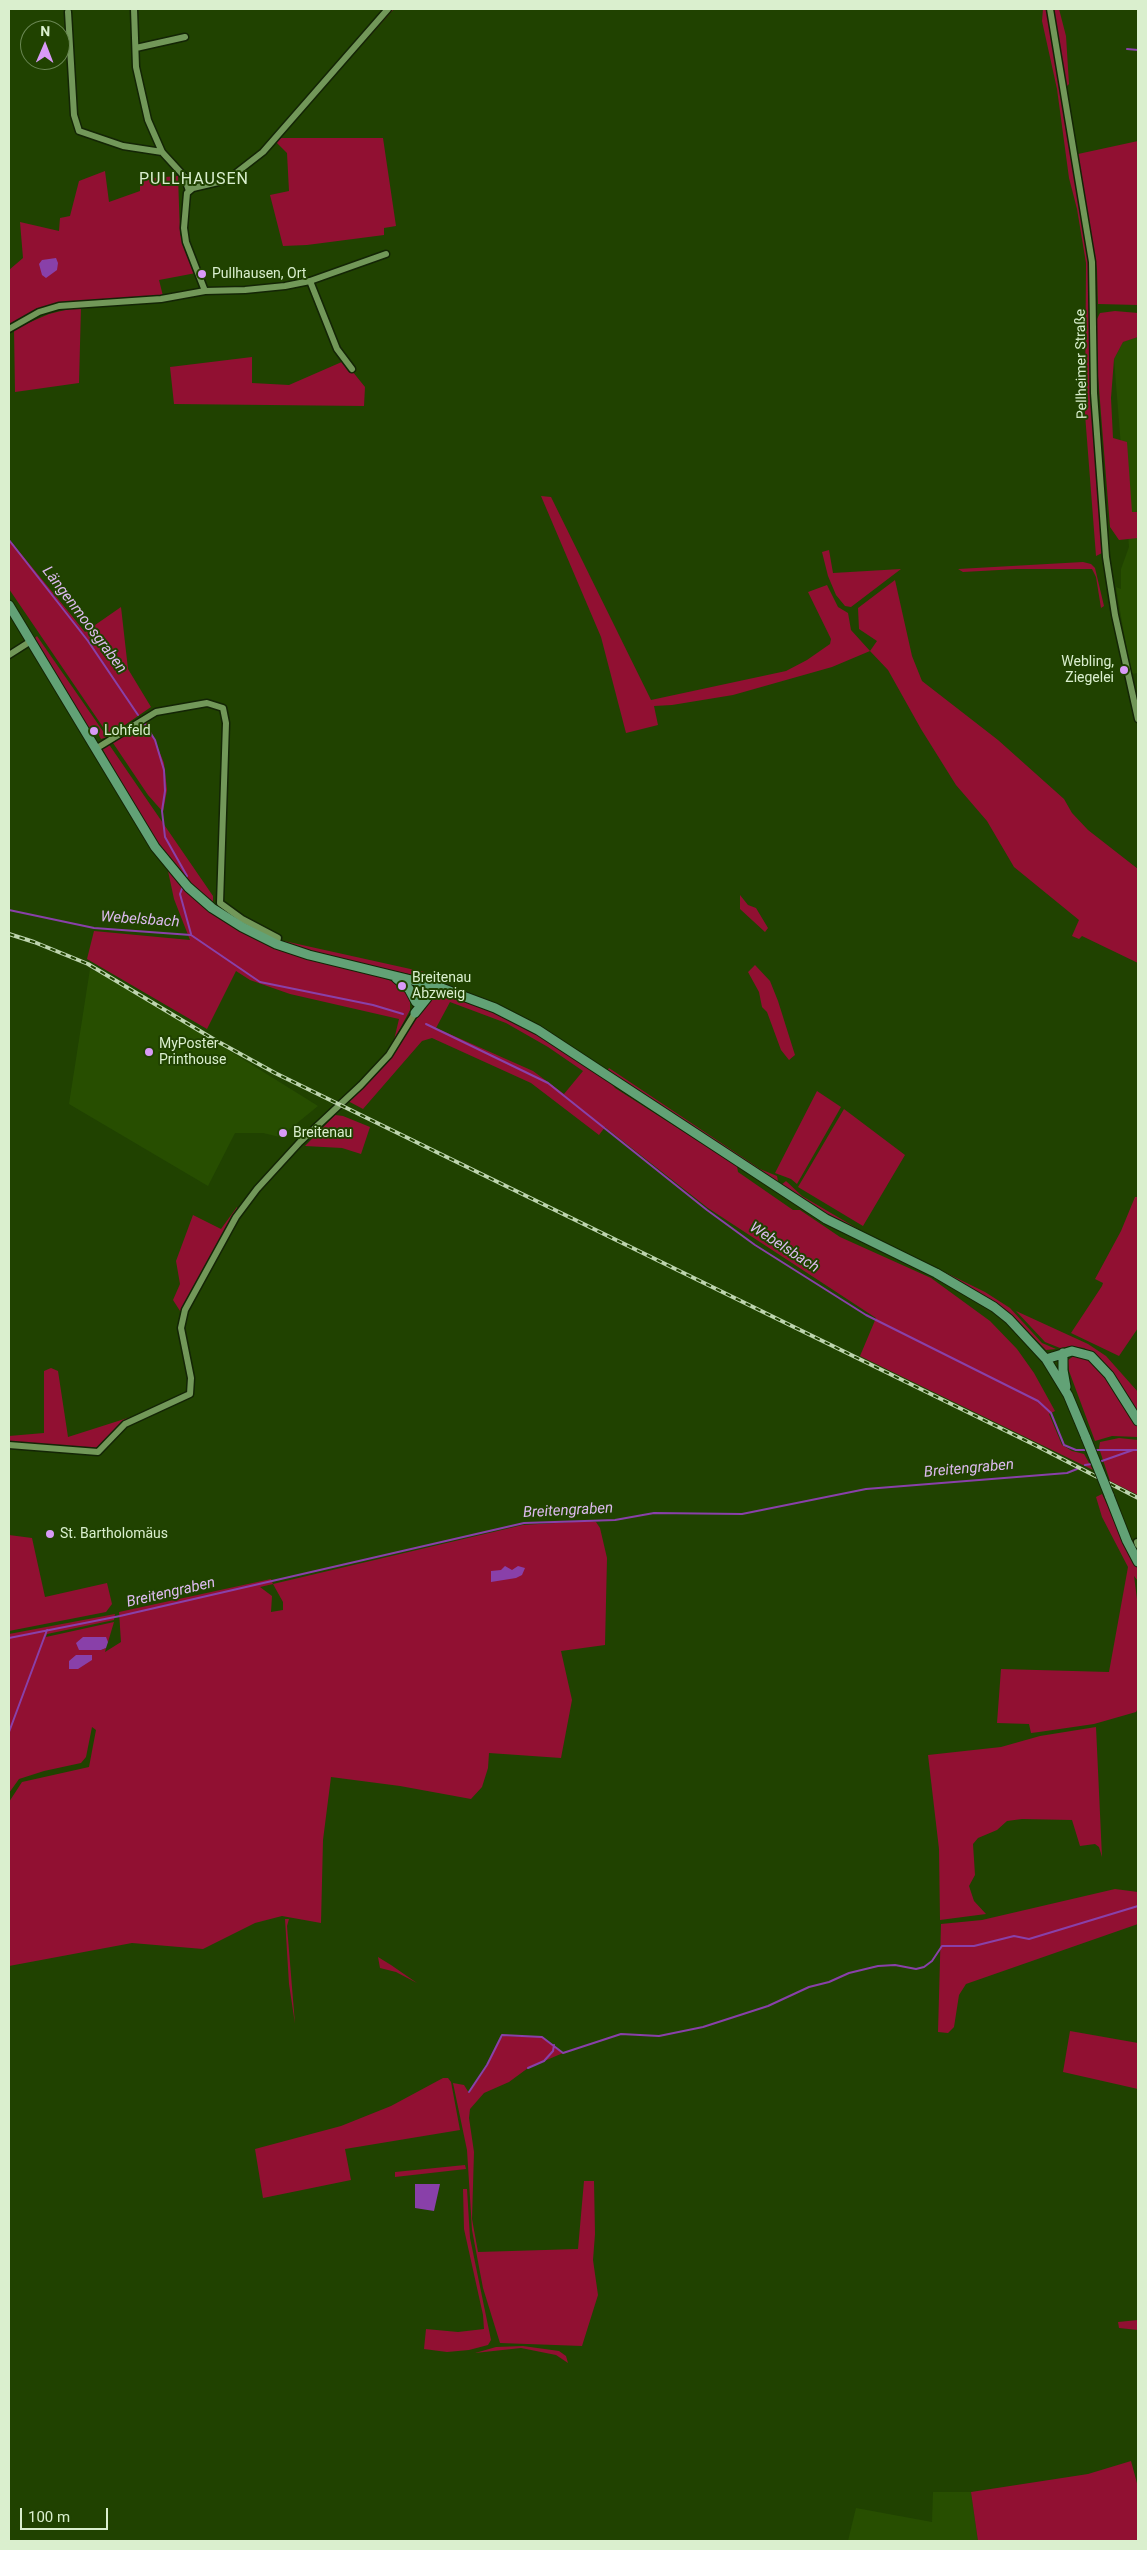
<!DOCTYPE html>
<html>
<head>
<meta charset="utf-8">
<style>
	body { margin:0 }
	#map { position:relative; width:1147px; height:2550px; overflow:hidden; background:#204200; font-family:Roboto,sans-serif }
	canvas { display:block }
	.frame { position:absolute; inset:0; border:10px solid #daefce; pointer-events:none }
	.north { position:absolute; left:20px; top:20px; width:50px; height:50px; box-sizing:border-box; background:#204200; border:1px solid #6a8752; border-radius:50%; rotate:1deg; font-size:14px; font-weight:700; line-height:20px; text-align:center; color:#daefce }
	.north::after { content:''; display:block; margin:auto; width:18px; height:22px; background:#d99af7; clip-path:polygon(50% 0,100% 100%,50% 72%,0 100%) }
	.scale { position:absolute; left:20px; top:2508px; width:88px; height:22px; box-sizing:border-box; border:2px solid #daefce; border-top:0; padding-left:6px; font-size:15px; line-height:18px; white-space:nowrap; color:#daefce; -webkit-text-stroke:4px #204200; paint-order:stroke }
</style>
</head>
<body>
<div id="map">
<canvas width="1147" height="2550"></canvas>
<div class="frame"></div>
<div class="north">N</div>
<div class="scale">100 m</div>
</div>
<script>
const ctx = document.querySelector('canvas').getContext('2d');
ctx.lineJoin = 'round';
function fillPath(path, color) { ctx.fillStyle = color; ctx.fill(path, 'evenodd'); }
const toPath = rows => new Path2D(rows.map(r => 'M' + r).join(''));
function trace(path, color, width, dash) { ctx.strokeStyle = color; ctx.lineWidth = width; ctx.lineCap = dash ? 'butt' : 'round'; ctx.setLineDash(dash || []); ctx.stroke(path); }
function write(font, color, halo, rows, align = 'center') {
  ctx.font = font + ' Roboto,sans-serif'; ctx.lineWidth = 4; ctx.setLineDash([]); ctx.textBaseline = 'middle'; ctx.strokeStyle = halo; ctx.fillStyle = color; for (const [text, x, y, turn = 0] of rows) {
    ctx.save(); ctx.translate(x, y); ctx.rotate((+turn || 0) * Math.PI / 180); ctx.textAlign = isNaN(turn) ? turn : align; if (halo) ctx.strokeText(text, 0, 0); ctx.fillText(text, 0, 0); ctx.restore();
  }
}
const built = toPath([
	[1138,337,1138,673,1131,674,1116,587,1121,589,1121,569,1129,547,1114,359,1123,342],
	[90,969,119,982,318,1106,280,1137,263,1133,235,1133,208,1186,69,1104],
	[933,2492,971,2492,978,2541,848,2541,856,2508,932,2522]
]);
const green = toPath([
	[390,9,394,9,305,109,370,33],
	[1043,9,1048,9,1088,260,1091,396,1102,553,1096,556,1085,414,1086,263,1077,209,1069,178,1057,89,1042,21],
	[1053,9,1059,9,1066,36,1069,84,1066,87],
	[280,138,383,138,396,226,384,228,384,235,307,245,283,246,270,195,289,191,287,153,276,142],
	[1138,141,1138,305,1098,304,1097,270,1078,154],
	[105,171,109,202,140,191,140,179,178,176,180,234,196,273,159,280,163,296,52,305,9,326,9,270,23,258,20,222,59,231,60,218,70,216,79,181],
	[81,306,79,383,15,392,14,329,49,314],
	[1115,311,1138,313,1138,337,1123,342,1114,359,1111,398,1113,438,1127,442,1132,512,1138,512,1138,538,1119,540,1110,527,1098,376,1096,321,1100,313],
	[252,357,252,383,289,385,344,361,365,387,364,406,174,404,170,367],
	[541,496,551,497,651,700,786,671,807,660,830,644,831,639,808,592,827,585,838,607,848,613,851,630,870,651,877,641,859,629,858,608,895,580,912,656,922,681,998,740,1064,799,1072,813,1088,830,1138,869,1138,963,1082,936,1079,939,1072,936,1079,920,1014,867,987,821,956,785,921,729,888,670,870,651,832,667,733,695,672,705,654,706,658,725,626,733,601,637],
	[9,539,85,632,121,607,128,669,151,707,109,736,9,589],
	[829,550,833,573,901,569,851,607,845,606,836,595,828,576,822,552],
	[1083,562,1091,564,1095,568,1104,606,1101,608,1096,577,1092,569,1017,569,963,572,958,569],
	[37,636,107,737,101,739,95,728,89,729,35,638],
	[146,719,164,763,167,790,163,812,148,795,111,740],
	[108,743,213,896,213,904,182,875,152,838,102,748],
	[168,871,185,889,231,925,400,984,410,996,410,1010,394,1040,399,1019,290,994,250,980,236,971,207,1029,87,959,94,931,190,940,174,899],
	[740,895,748,905,756,908,768,928,765,932,740,909],
	[284,941,424,972,425,975,422,977,319,954,287,944],
	[755,965,770,981,778,1001,795,1055,789,1060,781,1050,767,1012,762,1007,759,992,748,972],
	[441,992,510,1019,540,1035,610,1082,615,1088,737,1166,738,1172,793,1210,800,1210,840,1237,931,1278,990,1321,1017,1349,1034,1373,1055,1411,1049,1414,1062,1445,1072,1451,1084,1454,1093,1470,860,1356,876,1318,708,1208,605,1127,599,1135,531,1083,432,1038,422,1041,363,1109,348,1101,378,1070,434,994],
	[450,1002,506,1023,548,1047,583,1071,564,1094,533,1071,436,1028],
	[609,1068,760,1169,777,1176,778,1181,777,1182,607,1071],
	[817,1091,841,1107,797,1184,791,1179,775,1173],
	[844,1109,905,1155,863,1226,798,1187],
	[335,1115,343,1116,370,1127,361,1154,342,1148,305,1146],
	[786,1181,802,1196,865,1233,838,1222,781,1185],
	[1135,1197,1138,1197,1138,1328,1119,1356,1071,1333,1102,1286,1103,1283,1095,1279,1121,1231],
	[237,1207,238,1210,182,1314,173,1300,180,1284,176,1261,193,1215,221,1229],
	[877,1239,985,1292,1010,1308,1042,1343,1056,1349,1046,1350,1016,1319,977,1291,884,1245],
	[1016,1311,1088,1344,1106,1356,1138,1392,1138,1415,1111,1371,1096,1355,1084,1348,1071,1346,1060,1348,1045,1342],
	[1074,1356,1091,1360,1103,1372,1138,1425,1138,1437,1112,1436,1095,1441,1069,1371,1068,1360],
	[51,1368,58,1371,68,1437,137,1415,121,1425,98,1450,9,1443,9,1436,44,1433,44,1371],
	[1119,1438,1138,1440,1138,1495,1110,1481,1099,1448,1100,1442],
	[1102,1494,1138,1569,1138,1581,1134,1576,1138,1607,1138,1708,1136,1712,1094,1724,1039,1732,1031,1733,1029,1724,997,1723,1001,1669,1109,1672,1128,1567,1102,1517,1096,1497],
	[589,1521,596,1522,600,1528,607,1558,605,1645,561,1651,572,1700,561,1758,489,1753,488,1768,482,1787,471,1799,400,1786,331,1777,323,1840,321,1923,282,1916,255,1923,203,1949,132,1943,9,1966,9,1802,22,1782,89,1767,96,1730,92,1727,86,1757,81,1763,44,1771,19,1779,9,1793,9,1634,115,1614,114,1620,47,1634,46,1637,114,1622,108,1642,105,1637,101,1650,106,1648,105,1652,121,1642,119,1612,271,1579,273,1584,523,1525],
	[273,1584,283,1602,283,1610,271,1612,272,1596,260,1587],
	[9,1535,32,1538,45,1597,107,1583,112,1604,106,1612,9,1631],
	[1096,1727,1102,1857,1099,1847,1095,1844,1080,1846,1072,1820,1022,1819,1007,1821,997,1830,978,1838,973,1844,975,1875,969,1886,974,1901,986,1914,940,1920,939,1849,928,1755,1001,1747,1040,1736],
	[1115,1889,1138,1892,1138,1924,966,1984,959,1995,954,2027,948,2033,938,2032,941,1924,982,1920],
	[285,1919,289,1919,287,1926,295,2024,289,1984],
	[378,1957,391,1965,417,1983,396,1972,380,1968],
	[1070,2031,1138,2043,1138,2089,1063,2072],
	[503,2036,542,2037,563,2053,528,2068,509,2082,484,2093,470,2109,469,2118,474,2152,472,2219,478,2252,578,2249,584,2181,594,2181,595,2234,593,2260,598,2295,582,2346,500,2343,483,2288,472,2230,467,2150,453,2083,464,2085,469,2093,488,2065,496,2046],
	[443,2078,448,2078,451,2082,460,2130,345,2149,351,2180,263,2198,255,2149,341,2126,391,2106],
	[465,2165,466,2169,395,2177,395,2172],
	[463,2189,467,2189,470,2238,491,2340,488,2345,469,2350,447,2352,424,2349,426,2329,458,2332,484,2329,483,2315,464,2229],
	[1138,2320,1138,2330,1119,2328,1118,2322],
	[523,2346,559,2351,566,2356,568,2363,556,2355,521,2348,475,2353,496,2347],
	[1131,2461,1138,2487,1138,2541,978,2541,971,2492,1088,2474]
]);
const water = toPath([
	[56,258,58,263,57,270,46,278,42,275,39,264,42,260],
	[505,1566,512,1570,518,1566,525,1568,522,1575,516,1578,491,1582,491,1571,501,1570],
	[83,1637,106,1637,108,1642,106,1648,101,1650,79,1650,76,1643],
	[76,1655,92,1655,92,1660,78,1669,69,1669,69,1661],
	[415,2184,440,2184,434,2211,415,2208]
]);
const stream = toPath([
	[1127,49,1138,50],
	[9,540,88,641,138,715],
	[144,723,155,740,164,770,165,791,162,811,165,837,187,876,185,879],
	[183,886,180,894,191,934],
	[9,910,94,928,191,935,260,982,373,1005,403,1014],
	[426,1024,548,1083,707,1210,755,1245,866,1315,1038,1401,1051,1413,1064,1445,1076,1450,1088,1450],
	[1093,1450,1138,1450],
	[1099,1462,1133,1450],
	[1085,1465,1092,1464],
	[9,1638,120,1616,524,1523,615,1520,654,1513,742,1514,866,1489,1067,1473,1077,1469],
	[9,1732,47,1630],
	[528,2068,544,2061,553,2051,554,2045],
	[469,2092,487,2065,502,2035,542,2037,563,2053,621,2034,659,2036,703,2027,768,2006,809,1987,829,1982,849,1973,878,1966,895,1965,916,1969,924,1967,932,1961,942,1946,974,1946,1014,1936,1029,1939,1138,1906]
]);
const street = toPath([
	[134,9,136,67,148,120,162,152,184,176,189,191],
	[1050,9,1092,262,1094,393,1106,557,1115,615,1138,719],
	[68,12,74,115,79,131,123,146,162,152],
	[136,48,185,37],
	[310,281,337,349,352,369],
	[205,291,186,242,184,228,187,193,193,188,227,180,263,152,388,9],
	[9,329,39,312,59,306,161,299,205,291,245,290,285,286,310,281,386,254],
	[9,655,31,641],
	[97,748,156,712,207,703,223,708,226,723,220,903,242,919,278,938,276,944],
	[9,1445,98,1452,125,1424,190,1394,191,1378,181,1328,185,1310,236,1217,257,1189,300,1142,361,1085,389,1055,415,1013],
	[1137,1542,1138,1545]
]);
const secondary = toPath([
	[9,605,155,847,188,887,212,908,242,927,276,944,309,955,436,986,495,1008,538,1030,826,1219,936,1273,994,1307,1009,1319,1046,1359,1068,1395,1086,1438],
	[396,978,409,989,416,1002],
	[415,1013,427,998,431,985],
	[1063,1353,1063,1370,1066,1387],
	[1046,1359,1072,1351,1091,1356,1109,1375,1138,1421],
	[1109,1495,1127,1541,1138,1562]
]);
const rail = toPath([
	[9,934,34,942,88,964,215,1040,275,1073,1035,1445,1138,1498]
]);
const secondaryBridge = toPath([
	[1086,1438,1109,1495]
]);
const markers = [
	[202,274,5,"#d99af7"],
	[1124,670,5,"#d99af7"],
	[94,731,5,"#d99af7"],
	[402,986,5,"#d99af7"],
	[149,1052,5,"#d99af7"],
	[283,1133,5,"#d99af7"],
	[50,1534,5,"#d99af7"]
];
const poiNames = [
	["Pullhausen, Ort",212,274],
	["Webling,",1114,662,"right"],
	["Ziegelei",1114,678,"right"],
	["Lohfeld",104,731],
	["Breitenau",412,978],
	["Abzweig",412,994],
	["MyPoster",159,1044],
	["Printhouse",159,1060],
	["Breitenau",293,1133],
	["St. Bartholomäus",60,1534]
];
const streetNames = [
	["Pellheimer Straße",1082,364,-91]
];
const waterNames = [
	["Längenmoosgraben",84,620,53],
	["Webelsbach",140,920,4],
	["Webelsbach",784,1248,33],
	["Breitengraben",969,1469,-5],
	["Breitengraben",568,1511,-3],
	["Breitengraben",171,1593,-13]
];
const quarterNames = [
	["PULLHAUSEN",194,180]
];
fillPath(built, '#274e00');
fillPath(green, '#911032');
fillPath(water, '#8940a9');
trace(stream, '#8940a9', 2);
trace(street, '#132505', 9);
trace(secondary, '#132505', 11);
trace(street, '#729859', 6);
trace(secondary, '#62a276', 9);
trace(rail, '#bdd4ae', 4);
trace(rail, '#204200', 2, [5.5]);
trace(secondaryBridge, '#132505', 11, []);
trace(secondaryBridge, '#62a276', 9);
for (const [x, y, r, color] of markers) { const dot = new Path2D(); dot.arc(x, y, r, 0, 2 * Math.PI); ctx.fillStyle = color; ctx.fill(dot); trace(dot, '#204200', 2); }
write('14px', '#daefce', '#204200', poiNames, 'left');
write('14px', '#daefce', '#204200', streetNames);
write('italic 15px', '#ddbbef', '#204200', waterNames);
ctx.letterSpacing = '1px';
write('16px', '#daefce', '#204200', quarterNames);
ctx.letterSpacing = '0px';
</script>
</body>
</html>
